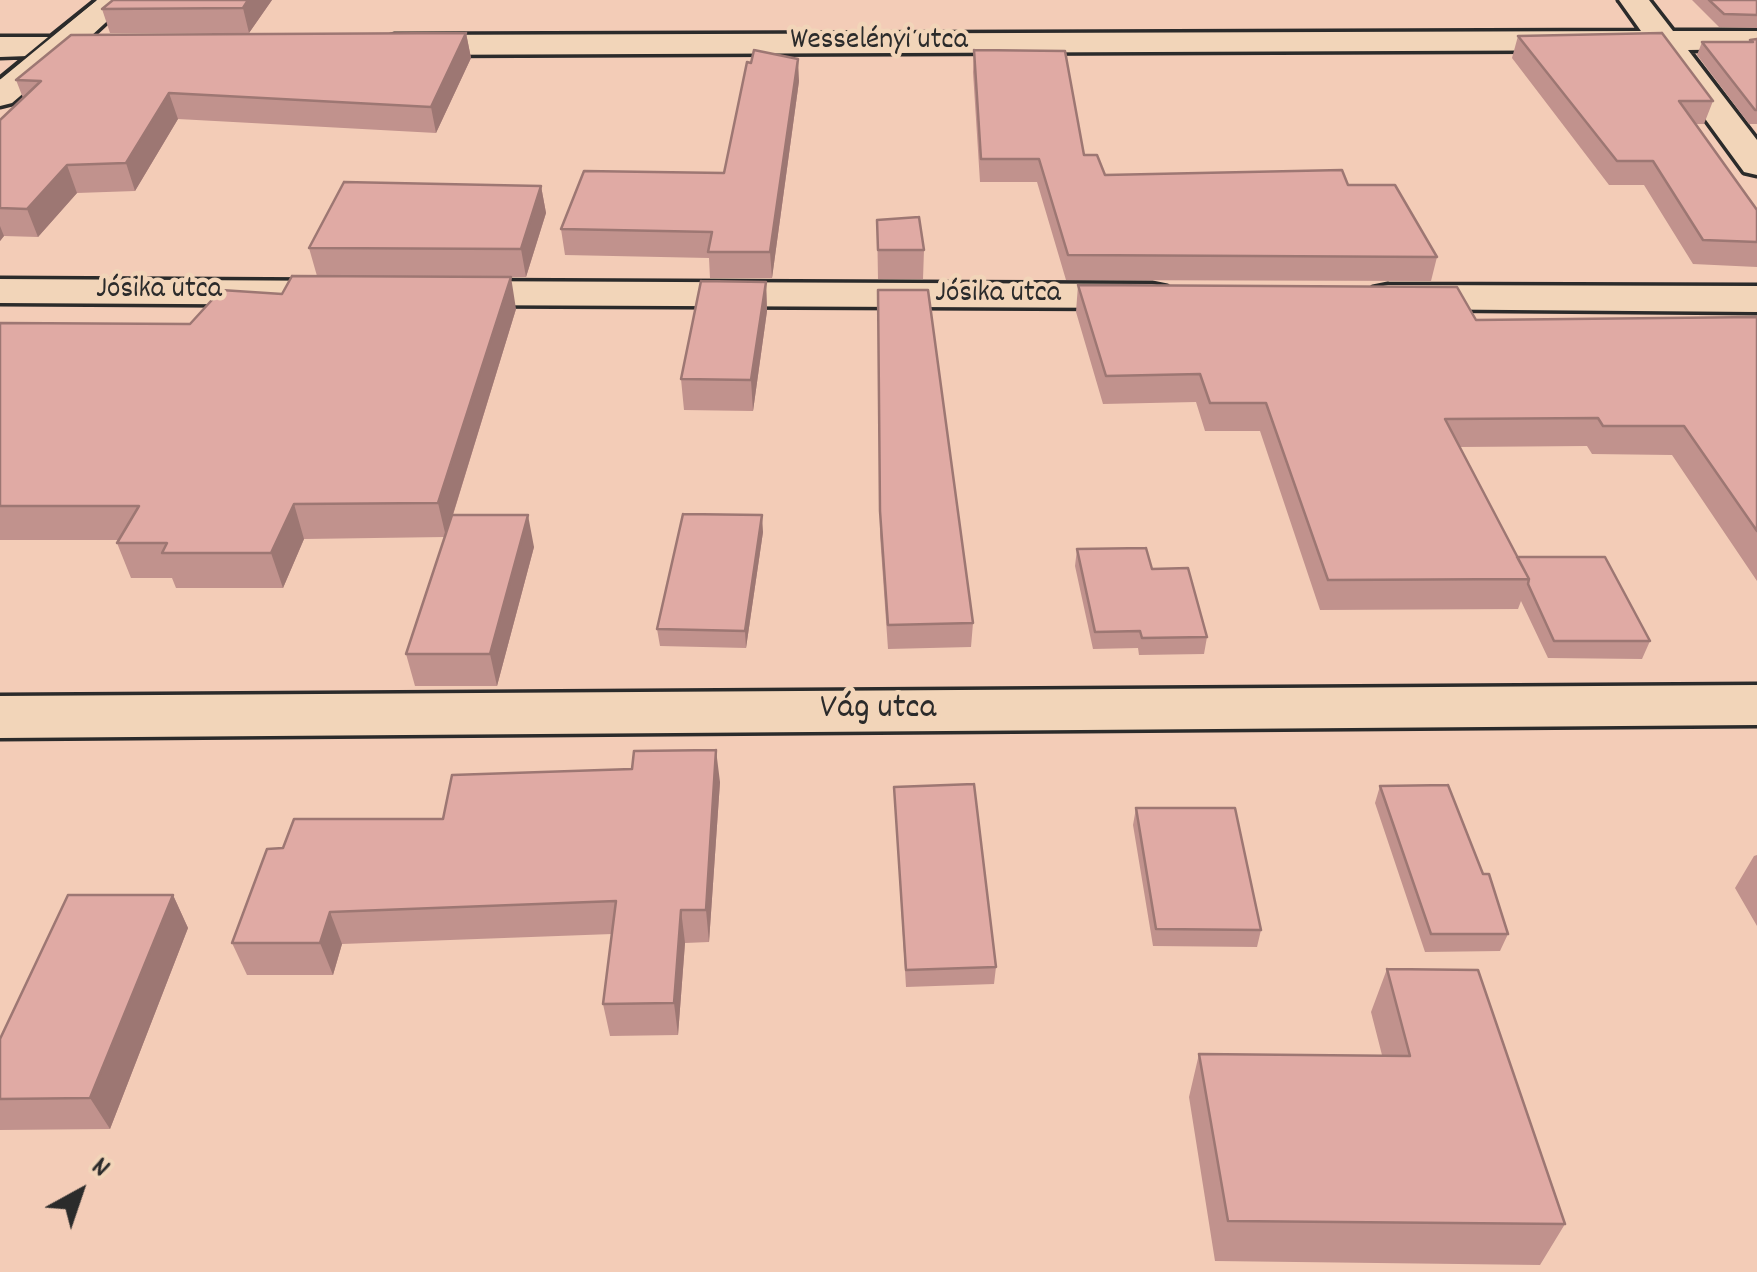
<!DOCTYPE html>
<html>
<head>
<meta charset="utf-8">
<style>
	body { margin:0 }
	#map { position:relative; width:1757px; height:1272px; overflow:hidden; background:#f3ccb7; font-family:Dekko,sans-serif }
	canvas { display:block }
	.north { position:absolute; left:30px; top:1142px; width:100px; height:100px; -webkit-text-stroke:8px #f2d5b9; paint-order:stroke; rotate:40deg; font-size:28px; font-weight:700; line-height:40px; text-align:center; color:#2b2b2b }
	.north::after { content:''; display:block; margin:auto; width:35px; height:45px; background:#2b2b2b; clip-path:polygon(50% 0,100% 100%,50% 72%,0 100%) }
</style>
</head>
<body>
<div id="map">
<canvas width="1757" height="1272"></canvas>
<div class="north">N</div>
</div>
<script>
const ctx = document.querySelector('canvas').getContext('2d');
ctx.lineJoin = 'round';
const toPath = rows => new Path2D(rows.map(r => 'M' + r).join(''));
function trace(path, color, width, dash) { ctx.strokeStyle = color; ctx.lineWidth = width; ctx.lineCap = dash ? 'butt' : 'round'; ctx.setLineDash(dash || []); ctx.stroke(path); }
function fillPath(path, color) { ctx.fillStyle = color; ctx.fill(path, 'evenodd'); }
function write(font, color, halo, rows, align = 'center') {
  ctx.font = font + ' Dekko,sans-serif'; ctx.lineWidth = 9; ctx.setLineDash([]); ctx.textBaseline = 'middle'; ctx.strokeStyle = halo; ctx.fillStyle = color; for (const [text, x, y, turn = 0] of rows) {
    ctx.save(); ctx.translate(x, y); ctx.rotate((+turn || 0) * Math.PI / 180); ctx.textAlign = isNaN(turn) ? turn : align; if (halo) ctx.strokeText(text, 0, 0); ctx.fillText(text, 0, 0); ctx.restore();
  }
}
const minor = toPath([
	[97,0,130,0,90,37,140,39,145,46,140,53,67,56,12,103,0,106,0,79,28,56,0,57,0,37,51,37,97,0],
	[1619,0,1649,0,1673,31,1757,31,1757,49,1688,50,1757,140,1757,175,1744,172,1655,50,395,55,384,52,379,45,384,38,395,35,1641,31,1619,0],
	[0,279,357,281,372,284,378,293,372,302,357,305,0,303,0,279],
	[438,281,1152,284,1167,287,1173,296,1167,305,1152,308,438,305,423,302,417,293,423,284,438,281],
	[1388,285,1757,286,1757,312,1388,309,1373,306,1367,297,1373,288,1388,285],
	[1757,685,1757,725,0,738,0,696,1757,685]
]);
const tram = toPath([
	[0,78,95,0]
]);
const wall = toPath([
	[272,0,249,33,110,33,102,9],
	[1692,0,1757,0,1757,28,1719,27],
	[466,33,471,58,436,133,178,119,135,191,77,193,38,237,4,236,0,241,0,120,23,98,16,80],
	[1518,36,1713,101,1704,124,1696,124,1757,210,1757,267,1693,264,1644,185,1609,185,1512,58],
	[1757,39,1757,124,1749,124,1697,55,1702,42,1749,42,1750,40],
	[974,50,1105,175,1348,185,1437,257,1431,281,1066,280,1037,182,980,182,973,72],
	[799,81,772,278,710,278,709,258,565,255,561,229,724,173],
	[541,186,546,213,526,277,407,277,516,309,453,515,534,547,497,686,415,686,406,654,445,537,304,539,283,588,176,588,172,578,131,578,117,543,119,540,0,540,0,323,190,324,282,294,317,276,309,248],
	[877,220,924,250,923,279,878,279],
	[766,282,767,311,753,411,684,410,681,379],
	[1078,285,1476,320,1757,317,1757,581,1672,455,1592,454,1587,446,1460,447,1517,557,1650,641,1642,659,1548,658,1521,601,1518,609,1320,610,1260,431,1205,431,1196,402,1103,404,1076,312],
	[878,290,973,623,971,647,888,649,880,535],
	[763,532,746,648,660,646,657,629],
	[1077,549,1152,569,1207,637,1204,654,1139,655,1138,648,1093,649,1075,566],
	[720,782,709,942,685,943,678,1035,610,1036,603,1004,612,934,342,944,333,975,247,975,232,943,283,848,443,819],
	[1380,786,1508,934,1500,951,1425,952,1375,803],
	[894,787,996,967,994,984,906,987],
	[1136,808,1261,930,1257,947,1153,946,1133,825],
	[1757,855,1757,926,1735,888,1754,856],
	[173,895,188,928,110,1129,0,1130,0,1039],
	[1387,969,1565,1224,1540,1265,1215,1261,1189,1097,1199,1054,1382,1055,1371,1012]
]);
const shadedWall = toPath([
	[248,0,272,0,249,33,243,8],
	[466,33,471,58,436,133,431,107],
	[798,59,799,81,772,278,770,252],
	[169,93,178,119,135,191,126,163],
	[67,165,77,193,38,237,27,209],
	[541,186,546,213,526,277,521,249],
	[0,226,4,236,0,241],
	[511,277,516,309,446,537,438,503],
	[766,282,767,311,753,411,751,380],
	[294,504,304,539,283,588,271,553],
	[528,515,534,547,497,686,490,654],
	[762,515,763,532,746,648,745,631],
	[716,750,720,782,709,942,706,910],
	[173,895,188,928,110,1129,90,1098],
	[681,910,685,943,678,1035,674,1003],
	[330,912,342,944,333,975,320,943]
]);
const building = toPath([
	[113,0,248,0,243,8,102,9,113,0],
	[1709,0,1757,0,1757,15,1724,14,1709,0],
	[466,33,431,107,169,93,126,163,67,165,27,209,0,208,0,120,41,81,16,80,71,35,466,33],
	[1662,33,1713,101,1679,101,1757,210,1757,242,1703,240,1653,161,1617,161,1518,36,1662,33],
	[1757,39,1757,110,1755,110,1702,42,1753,42,1750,40,1757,39],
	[754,50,798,59,770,252,708,252,712,232,561,229,584,171,724,173,747,62,751,63,754,50],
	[974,50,1065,51,1084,155,1097,155,1105,175,1342,170,1348,185,1395,185,1437,257,1068,255,1039,159,981,159,974,50],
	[344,182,541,186,521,249,309,248,344,182],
	[919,217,924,250,878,250,877,220,919,217],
	[292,276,511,277,438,503,294,504,271,553,162,553,167,543,117,543,139,506,0,506,0,323,190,324,221,290,282,294,292,276],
	[701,281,766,282,751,380,681,379,701,281],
	[1078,285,1457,287,1476,320,1757,317,1757,531,1684,426,1603,426,1598,418,1445,419,1529,579,1328,580,1266,403,1210,403,1200,374,1106,376,1078,285],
	[878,290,928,290,973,623,888,625,880,511,878,290],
	[683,514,762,515,745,631,657,629,683,514],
	[452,515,528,515,490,654,406,654,452,515],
	[1146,548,1152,569,1188,568,1207,637,1142,638,1140,631,1095,632,1077,549,1146,548],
	[1517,557,1605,557,1650,641,1554,641,1528,584,1529,579,1517,557],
	[716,750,706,910,681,910,674,1003,603,1004,616,901,330,912,320,943,232,943,267,849,283,848,294,819,443,819,452,775,632,769,634,751,716,750],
	[974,784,996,967,906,970,894,787,974,784],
	[1448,785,1483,874,1489,874,1508,934,1431,934,1380,786,1448,785],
	[1136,808,1235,808,1261,930,1156,929,1136,808],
	[68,895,173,895,90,1098,0,1099,0,1039,68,895],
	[1387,969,1478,970,1565,1224,1228,1221,1199,1054,1410,1056,1387,969]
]);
const farStreetnames = [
	["Wesselényi utca",879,43],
	["Jósika utca",159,292],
	["Jósika utca",998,296]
];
const streetNames = [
	["Vág utca",878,711]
];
trace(minor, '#2b2b2b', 7);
fillPath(minor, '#f2d5b9');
trace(tram, '#2b2b2b', 2.5);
fillPath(wall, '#c1928d');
fillPath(shadedWall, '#9d7773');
fillPath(building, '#e0aaa4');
trace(building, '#9d7773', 2.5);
write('30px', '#2b2b2b', '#f2d5b9', farStreetnames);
write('35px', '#2b2b2b', '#f2d5b9', streetNames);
</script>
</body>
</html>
